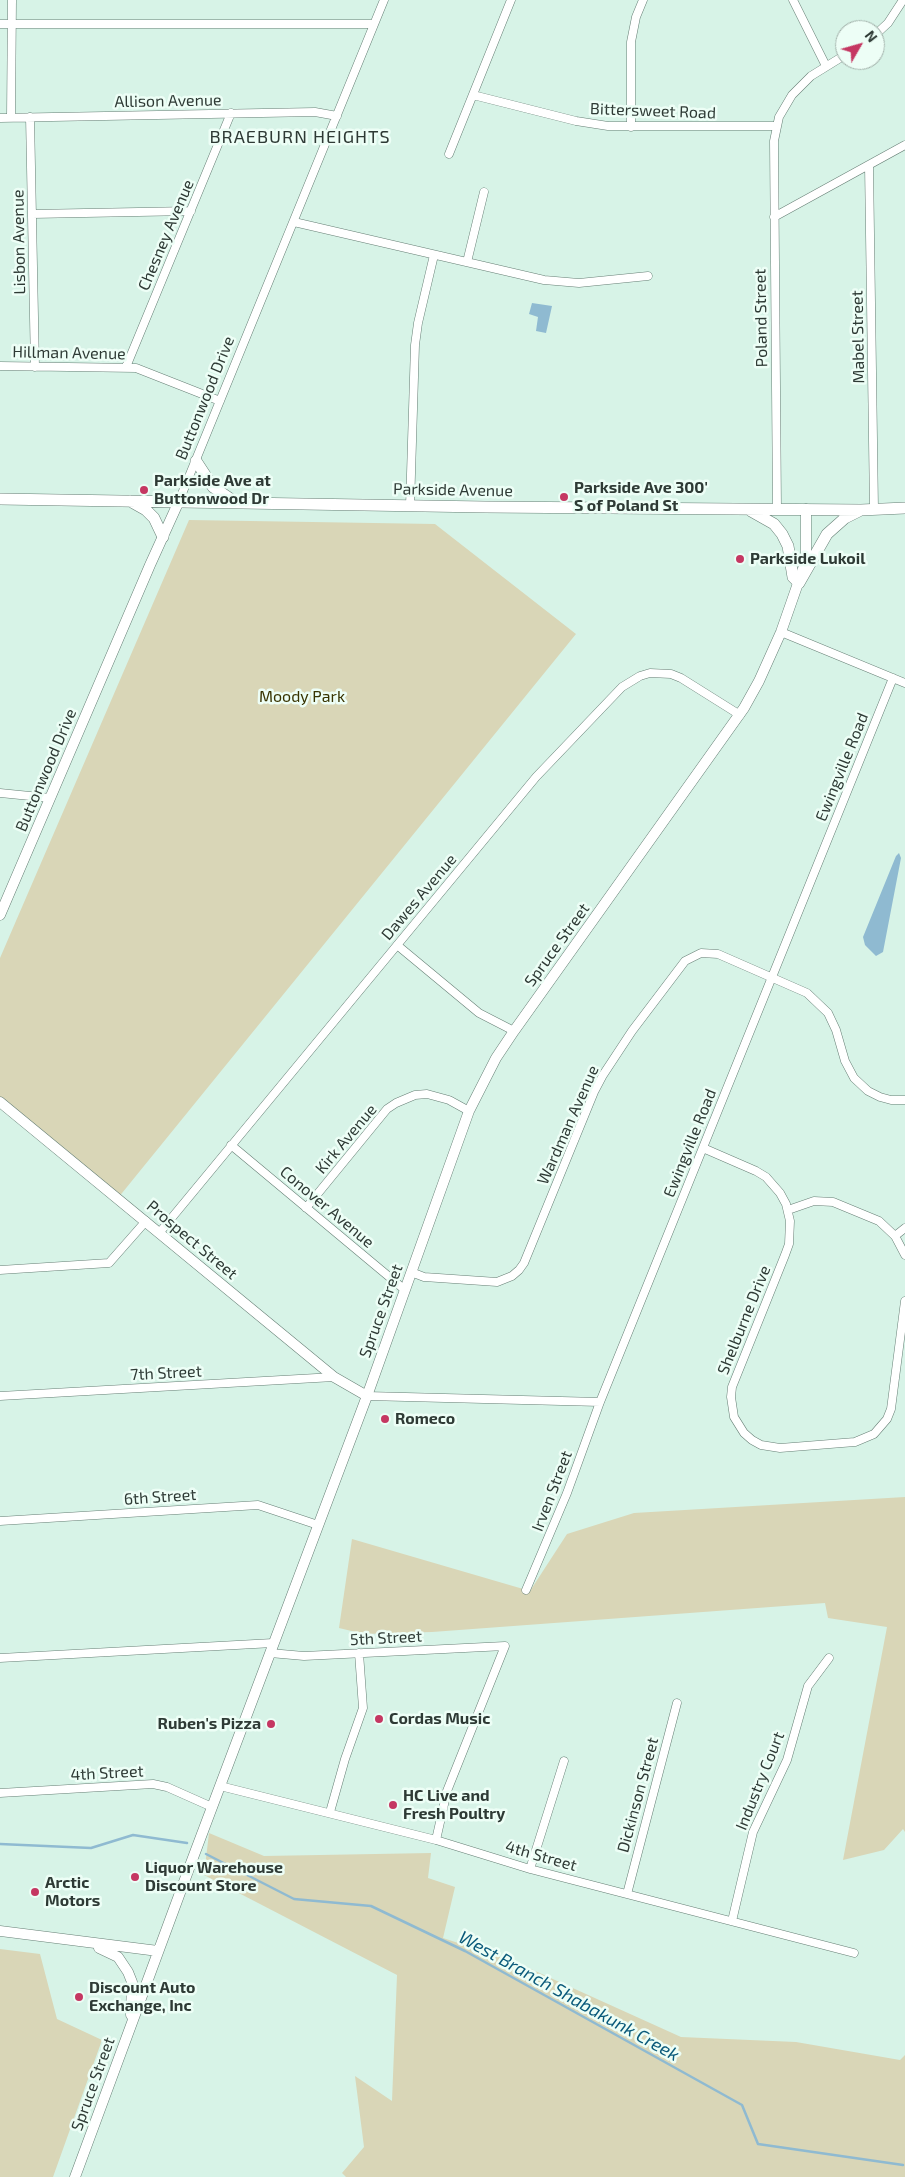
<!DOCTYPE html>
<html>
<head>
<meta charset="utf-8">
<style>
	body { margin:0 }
	#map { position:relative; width:905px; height:2177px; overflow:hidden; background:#d7f3e7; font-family:"Exo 2",sans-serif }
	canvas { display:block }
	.north { position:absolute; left:835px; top:20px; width:50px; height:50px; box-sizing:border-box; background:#edfef6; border:1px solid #a1b0a9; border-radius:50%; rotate:52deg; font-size:14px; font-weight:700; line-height:20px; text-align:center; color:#2e3a35 }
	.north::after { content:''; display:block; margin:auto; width:18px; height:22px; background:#c53762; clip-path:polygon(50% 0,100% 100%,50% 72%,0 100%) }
</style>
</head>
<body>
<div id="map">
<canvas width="905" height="2177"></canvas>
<div class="north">N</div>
</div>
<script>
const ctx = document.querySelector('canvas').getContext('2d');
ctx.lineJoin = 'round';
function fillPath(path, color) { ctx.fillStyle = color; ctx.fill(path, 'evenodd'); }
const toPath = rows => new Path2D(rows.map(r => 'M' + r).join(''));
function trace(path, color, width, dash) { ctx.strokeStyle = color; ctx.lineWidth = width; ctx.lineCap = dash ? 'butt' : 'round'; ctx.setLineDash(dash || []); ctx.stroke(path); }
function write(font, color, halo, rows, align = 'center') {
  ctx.font = font + ' "Exo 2",sans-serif'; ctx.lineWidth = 5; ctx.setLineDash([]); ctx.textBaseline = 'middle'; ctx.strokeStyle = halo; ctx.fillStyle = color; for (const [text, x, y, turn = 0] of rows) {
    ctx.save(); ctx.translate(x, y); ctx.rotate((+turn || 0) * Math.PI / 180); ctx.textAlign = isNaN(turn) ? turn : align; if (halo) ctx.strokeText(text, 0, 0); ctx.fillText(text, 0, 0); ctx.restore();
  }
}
const green = toPath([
	[189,520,435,524,576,634,118,1198,0,1104,0,958],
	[905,1497,905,1832,903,1829,884,1850,843,1860,887,1627,828,1618,825,1603,432,1632,364,1634,339,1628,352,1539,530,1591,567,1534,634,1513],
	[209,1833,264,1856,431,1853,428,1878,455,1887,443,1938,513,1961,681,2037,796,2042,900,2060,905,2055,905,2177,346,2177,342,2173,364,2147,355,2076,392,2101,397,1975,204,1875],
	[0,1949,40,1954,57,2019,102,2040,53,2177,0,2177]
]);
const water = toPath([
	[532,303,552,306,546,333,536,331,538,317,529,314],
	[899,853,901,858,883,952,876,956,865,945,863,937,896,856]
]);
const stream = toPath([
	[0,1844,91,1848,133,1835,187,1843],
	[206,1854,294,1899,371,1906,465,1951,742,2105,758,2144,903,2165]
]);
const minor = toPath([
	[793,0,826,66],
	[0,24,374,24],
	[875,35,888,23,903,0],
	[473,95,576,121,608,126,776,126],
	[11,117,12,0],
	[30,117,35,367],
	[0,118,315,112,337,116],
	[631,127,631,42,636,17,643,0],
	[449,154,511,0],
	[869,165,874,509],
	[32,214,191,211],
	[774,217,905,145],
	[294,222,544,280,579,283,648,276],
	[467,262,484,192],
	[0,366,136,368,220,401],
	[126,367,231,113],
	[179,501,384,0],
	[410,506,415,345,418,323,434,255],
	[777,509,774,141,779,117,792,95,811,76,845,55],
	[781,632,905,683],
	[0,793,50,798],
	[397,945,479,1013,514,1031],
	[231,1145,405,1290],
	[703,1148,756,1171,766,1177,780,1193,786,1204,790,1221,789,1244,785,1255,732,1387,731,1397,734,1417,744,1433,752,1440,761,1445,780,1448,855,1442,874,1434,887,1419,891,1409,905,1301],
	[306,1208,387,1109,396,1103,415,1095,427,1094,449,1100,469,1111],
	[788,1210,814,1201,833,1202,879,1221,895,1236,905,1255],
	[160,1232,536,777,622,687,640,676,650,673,671,674,681,678,740,715],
	[895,1236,905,1228],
	[0,1270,109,1263,146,1221],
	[411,1272,424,1277,497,1282,512,1276,519,1270,524,1263,594,1092,603,1075,632,1031,685,961,701,953,718,954,807,993,828,1013,836,1030,845,1061,854,1078,868,1091,880,1097,891,1100,905,1100],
	[0,1396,334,1377],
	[367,1396,600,1402],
	[0,1521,258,1505,318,1525],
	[526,1590,567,1493,600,1402,893,678],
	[270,1653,304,1656,505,1646,447,1791,436,1840],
	[0,1658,273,1643],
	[220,1786,436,1840,530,1869,854,1953],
	[0,1793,153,1784,167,1787,212,1807],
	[330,1812,345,1759,363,1708,359,1653],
	[530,1869,564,1761],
	[627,1894,677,1703],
	[732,1921,753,1832,787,1760,808,1686,829,1658]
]);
const tertiary = toPath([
	[0,915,150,565,179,501],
	[0,1102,334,1377,367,1396],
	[0,1931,158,1951],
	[99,1948,118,1957,128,1972,132,1982,131,2015],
	[75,2177,191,1863,367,1396,469,1111,496,1058,514,1031,744,708,759,681,781,632,803,569,806,554,806,509]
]);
const secondary = toPath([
	[196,461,213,487,235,502],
	[0,499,485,507,861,510,905,508],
	[130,501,146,510,154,518,163,537],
	[751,511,774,524,782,534,788,546,793,577,799,583,827,534,845,518,859,511]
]);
const markers = [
	[144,490,5,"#c53762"],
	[564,497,5,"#c53762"],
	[740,559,5,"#c53762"],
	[385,1419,5,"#c53762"],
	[379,1719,5,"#c53762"],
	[271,1724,5,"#c53762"],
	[393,1805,5,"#c53762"],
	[135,1877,5,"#c53762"],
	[35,1892,5,"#c53762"],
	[79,1997,5,"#c53762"]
];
const streetNames = [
	["Allison Avenue",168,101,-1],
	["Bittersweet Road",653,111,2],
	["Chesney Avenue",166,235,-67],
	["Lisbon Avenue",19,242,-91],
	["Poland Street",761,318,-91],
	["Mabel Street",858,337,-91],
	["Hillman Avenue",69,353,1],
	["Buttonwood Drive",205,398,-68],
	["Parkside Avenue",453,490,1],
	["Ewingville Road",842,767,-68],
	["Buttonwood Drive",46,770,-67],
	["Dawes Avenue",419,897,-50],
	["Spruce Street",557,945,-54],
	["Wardman Avenue",568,1125,-66],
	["Kirk Avenue",346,1139,-50],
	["Ewingville Road",690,1143,-68],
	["Conover Avenue",327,1207,40],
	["Prospect Street",192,1240,40],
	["Spruce Street",381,1311,-70],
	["Shelburne Drive",744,1320,-68],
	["7th Street",166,1373,-3],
	["Irven Street",552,1491,-69],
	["6th Street",160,1497,-4],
	["5th Street",386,1638,-3],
	["4th Street",107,1773,-3],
	["Industry Court",760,1781,-68],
	["Dickinson Street",638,1795,-75],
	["4th Street",541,1856,16],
	["Spruce Street",93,2084,-70]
];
const poiNames = [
	["Parkside Ave at",154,481],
	["Buttonwood Dr",154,499],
	["Parkside Ave 300'",574,488],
	["S of Poland St",574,506],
	["Parkside Lukoil",750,559],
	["Romeco",395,1419],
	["Cordas Music",389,1719],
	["Ruben's Pizza",261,1724,"right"],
	["HC Live and",403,1796],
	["Fresh Poultry",403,1814],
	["Liquor Warehouse",145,1868],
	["Discount Store",145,1886],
	["Arctic",45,1883],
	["Motors",45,1901],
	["Discount Auto",89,1988],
	["Exchange, Inc",89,2006]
];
const parkNames = [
	["Moody Park",302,697]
];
const neighbourhoodNames = [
	["BRAEBURN HEIGHTS",300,137]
];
const waterNames = [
	["West Branch Shabakunk Creek",569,1996,29]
];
fillPath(green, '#d9d6b7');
fillPath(water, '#8fbad1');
trace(stream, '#8fbad1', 2.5);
trace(minor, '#667f75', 9);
trace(tertiary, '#667f75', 11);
trace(secondary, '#667f75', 12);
trace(minor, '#fff', 8);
trace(tertiary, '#fff', 10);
trace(secondary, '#fff', 11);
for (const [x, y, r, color] of markers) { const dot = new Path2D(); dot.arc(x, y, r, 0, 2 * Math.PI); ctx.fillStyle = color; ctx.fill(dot); trace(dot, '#edfef6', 2); }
write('16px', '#2e3a35', '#edfef6', streetNames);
write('bold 16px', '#2e3a35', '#edfef6', poiNames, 'left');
write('16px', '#383300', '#edfef6', parkNames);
ctx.letterSpacing = '1px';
write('18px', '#2e3a35', '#edfef6', neighbourhoodNames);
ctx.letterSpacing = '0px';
write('italic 18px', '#0a5a7a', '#edfef6', waterNames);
</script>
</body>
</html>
